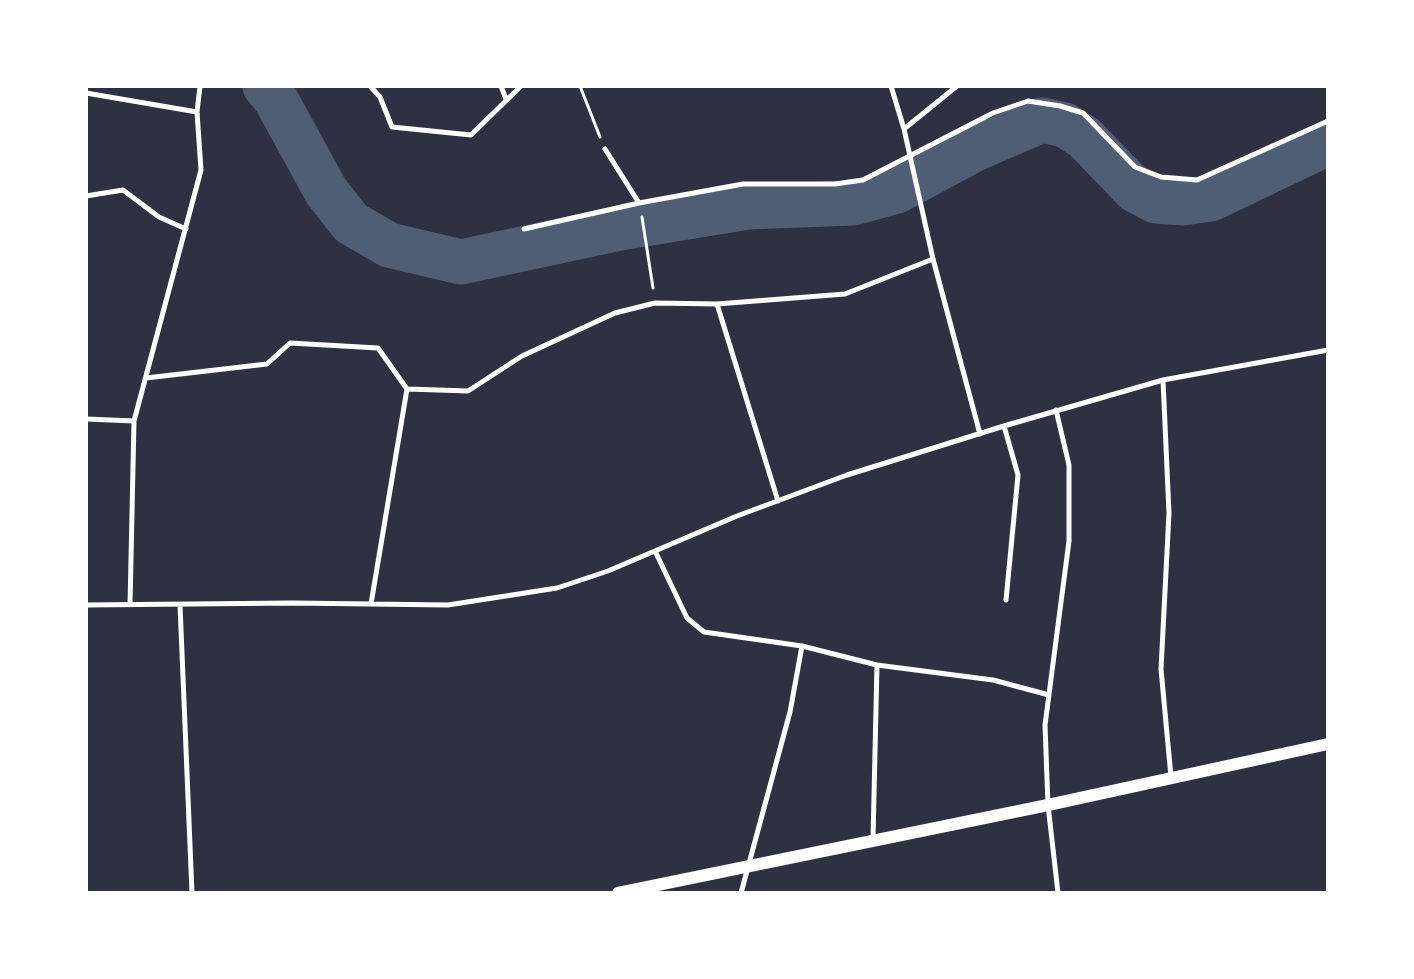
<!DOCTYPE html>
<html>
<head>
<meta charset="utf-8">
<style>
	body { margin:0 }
	#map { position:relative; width:1414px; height:979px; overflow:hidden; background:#2d3142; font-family:Roboto,sans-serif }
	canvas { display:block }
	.frame { position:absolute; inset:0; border:88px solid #fff; pointer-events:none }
</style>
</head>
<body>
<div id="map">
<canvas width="1414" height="979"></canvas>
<div class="frame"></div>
</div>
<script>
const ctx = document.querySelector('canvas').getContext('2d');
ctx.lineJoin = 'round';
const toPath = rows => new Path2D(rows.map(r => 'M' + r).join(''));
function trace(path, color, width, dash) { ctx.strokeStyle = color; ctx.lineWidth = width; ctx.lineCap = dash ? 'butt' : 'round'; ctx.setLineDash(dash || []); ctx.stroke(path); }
const river = toPath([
	[265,86,275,98,326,191,351,223,389,245,461,262,620,228,748,207,853,203,897,191,977,148,1042,120,1065,125,1085,138,1135,190,1156,201,1183,203,1211,199,1328,143]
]);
const path = toPath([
	[580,86,600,137],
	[642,217,653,288]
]);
const minor = toPath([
	[370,86,380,97,392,127,471,135,521,86],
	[501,86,506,99],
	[891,86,904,129,933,259,980,434],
	[86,93,197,112],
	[904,129,957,86],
	[605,149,639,203],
	[86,196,123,190,159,217,186,229],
	[524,229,639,203,743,184,835,184,863,180,993,113,1028,101,1060,106,1083,113,1135,167,1161,177,1197,180,1328,121],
	[717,304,778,501],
	[146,378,267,364,290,343,378,348,407,389,371,604],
	[1163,380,1169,513,1161,669,1171,777],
	[407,389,468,391,522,356,615,313,655,303,717,304,845,294,933,259],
	[1056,410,1069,465,1069,541,1045,725,1048,805,1058,893],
	[86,419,134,421],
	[1004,426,1018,475,1006,600],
	[655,551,687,618,704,632,802,646,877,665,993,680,1049,695],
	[86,605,293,603,448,605,557,588,608,571,737,516,847,475,1004,426,1163,380,1328,350],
	[130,605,134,421,201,170,197,112,200,86],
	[180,605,192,893],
	[873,839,877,665],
	[741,893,790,712,802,646]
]);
const primary = toPath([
	[618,893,1048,805,1328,744]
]);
trace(river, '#4f5d75', 45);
trace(path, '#fff', 3);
trace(minor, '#fff', 5);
trace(primary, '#fff', 12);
</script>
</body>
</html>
